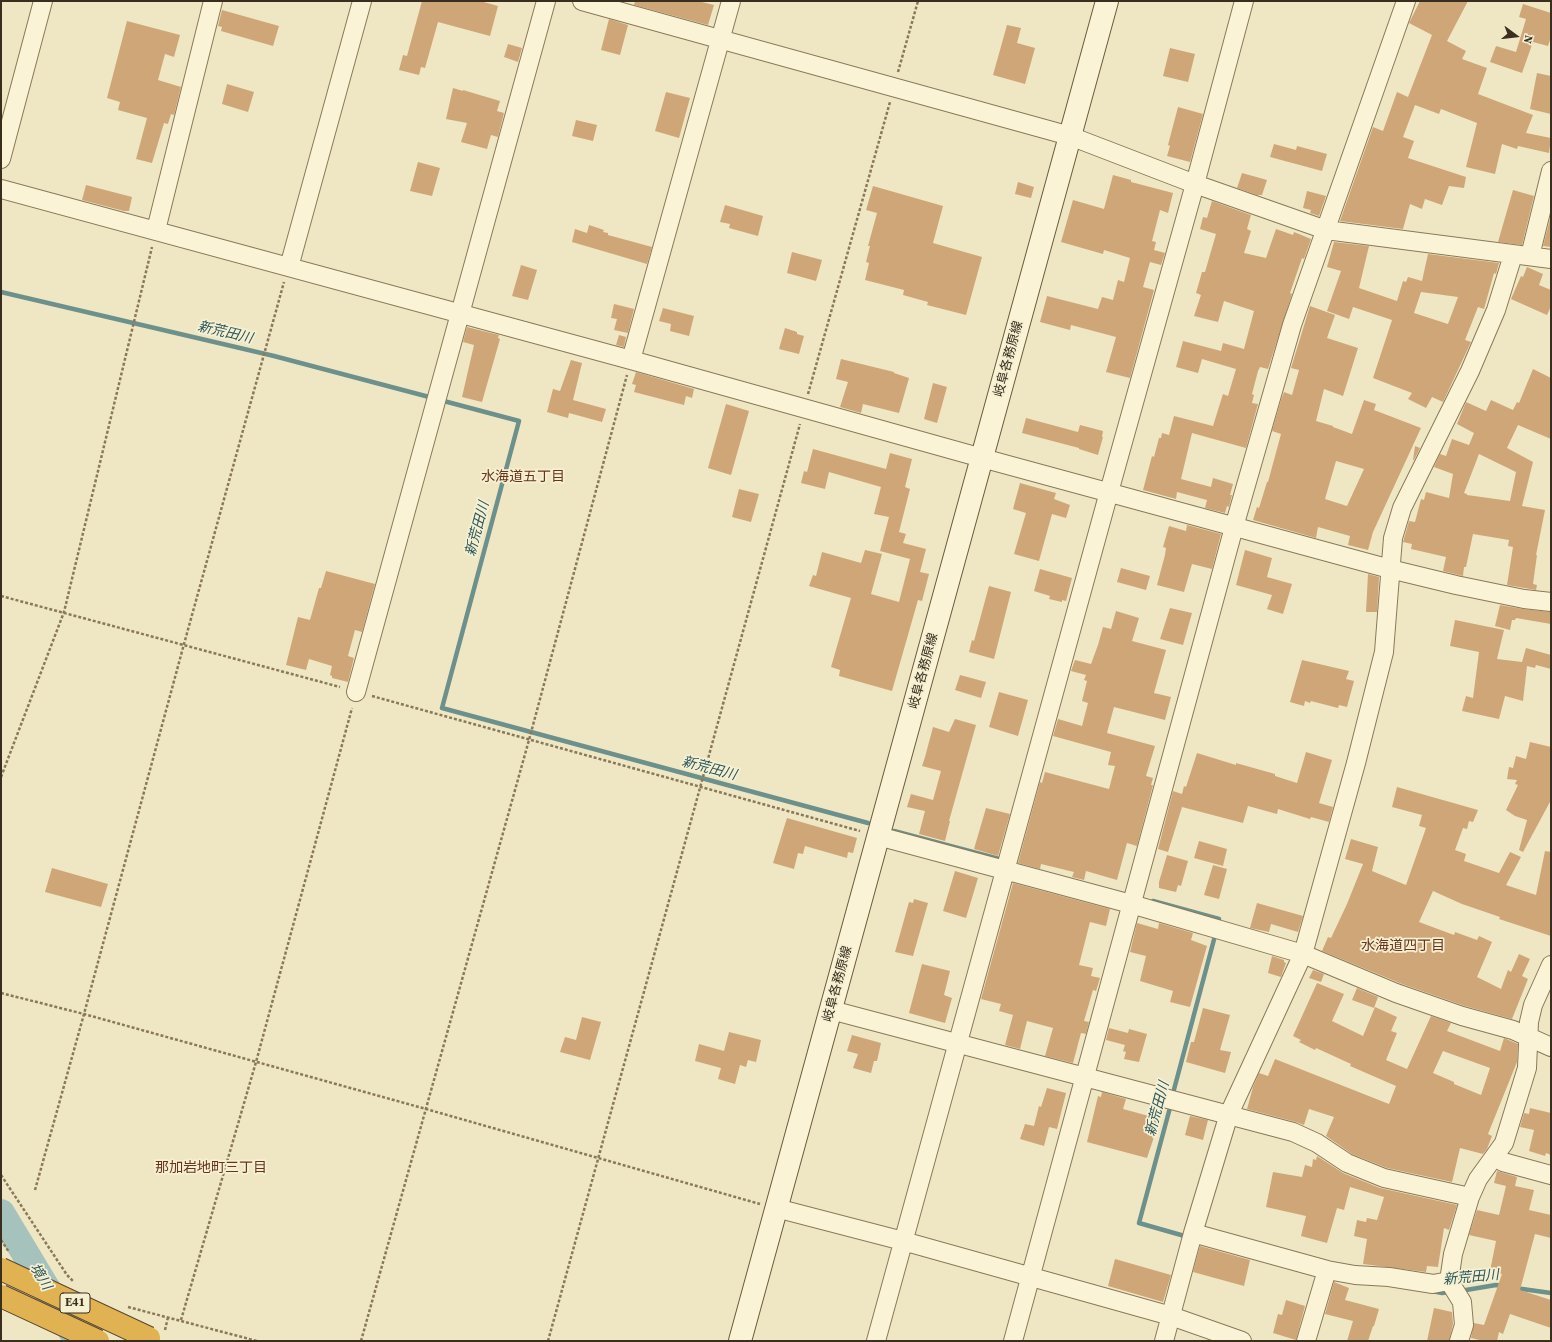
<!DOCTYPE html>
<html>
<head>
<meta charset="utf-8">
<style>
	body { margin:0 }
	#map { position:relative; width:1552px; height:1342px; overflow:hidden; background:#efe7c3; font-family:"Source Serif 4",serif }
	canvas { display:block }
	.frame { position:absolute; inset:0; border:2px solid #3a2e1e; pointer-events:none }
	.north { position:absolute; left:1496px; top:16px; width:40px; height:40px; -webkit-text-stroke:3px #f6f0d3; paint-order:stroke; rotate:105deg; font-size:11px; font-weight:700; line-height:16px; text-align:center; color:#3a2e1e }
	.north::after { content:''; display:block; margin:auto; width:14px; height:18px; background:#3a2e1e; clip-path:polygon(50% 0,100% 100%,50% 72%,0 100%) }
</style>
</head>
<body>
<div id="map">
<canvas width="1552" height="1342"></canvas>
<div class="frame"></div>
<div class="north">N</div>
</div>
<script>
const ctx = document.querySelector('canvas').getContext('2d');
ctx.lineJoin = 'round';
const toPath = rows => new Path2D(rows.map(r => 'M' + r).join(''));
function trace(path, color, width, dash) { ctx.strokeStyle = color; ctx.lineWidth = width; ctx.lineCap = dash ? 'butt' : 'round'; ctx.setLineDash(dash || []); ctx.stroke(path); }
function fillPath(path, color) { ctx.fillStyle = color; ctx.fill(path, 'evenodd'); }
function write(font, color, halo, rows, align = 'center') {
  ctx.font = font + ' "Source Serif 4","Noto Sans JP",serif'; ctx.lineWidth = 3.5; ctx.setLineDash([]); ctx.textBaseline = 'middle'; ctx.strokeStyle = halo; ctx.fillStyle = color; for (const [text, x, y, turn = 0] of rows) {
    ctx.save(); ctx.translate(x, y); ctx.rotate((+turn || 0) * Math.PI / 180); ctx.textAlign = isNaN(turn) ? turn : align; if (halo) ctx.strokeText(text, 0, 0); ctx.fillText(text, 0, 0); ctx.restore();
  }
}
const stream = toPath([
	[1,292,274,356,433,398],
	[440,400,519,421,442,708,868,823],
	[894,831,1003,860],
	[1153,901,1219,919,1218,925],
	[1172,1097,1216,932],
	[1171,1104,1139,1223,1188,1237],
	[1515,1288,1551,1293],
	[1432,1291,1442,1293,1450,1292],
	[1460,1291,1496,1285,1504,1286]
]);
const river = toPath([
	[1,1213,78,1341]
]);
const building = toPath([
	[422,1,480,1,498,6,490,36,438,22,425,68,421,67,419,75,399,70,403,55,407,56],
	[635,1,698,1,714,5,708,25,634,5],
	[1420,1,1468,1,1447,41,1466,51,1462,59,1487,68,1478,94,1533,115,1526,133,1551,138,1549,153,1518,146,1517,149,1502,144,1495,174,1466,167,1477,123,1441,109,1439,114,1415,105,1403,137,1414,141,1408,158,1466,177,1464,188,1449,186,1442,205,1425,199,1422,209,1410,204,1403,229,1340,221,1373,127,1383,131,1397,92,1408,97,1432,35,1409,23],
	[1523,4,1551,13,1551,37,1548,46,1533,42,1522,73,1490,62,1496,46,1516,52,1526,19,1519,17],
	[222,10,279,26,273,46,221,31,222,27,218,26],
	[609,19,628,25,620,55,601,50],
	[127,21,180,35,174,57,165,54,158,80,181,87,174,115,171,114,168,124,164,123,152,163,136,159,147,118,118,110,120,102,107,98],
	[1007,25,1021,28,1017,43,1035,48,1025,84,993,75],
	[508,44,522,48,518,62,504,57],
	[1170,48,1195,54,1188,82,1163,76],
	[1537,73,1551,76,1551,114,1530,109],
	[227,84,254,92,248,112,222,104],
	[453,88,463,91,463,90,500,101,497,111,504,113,498,137,491,135,487,149,461,142,467,123,446,119],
	[666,92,690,98,679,138,655,131],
	[1178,107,1203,114,1190,162,1167,156,1170,146,1168,145],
	[576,120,597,125,593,141,572,136],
	[1274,144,1296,150,1297,146,1327,154,1322,171,1270,157],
	[418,162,440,168,432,196,410,191],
	[1242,173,1267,180,1262,195,1257,195,1237,188],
	[1113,175,1131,180,1131,182,1173,193,1168,213,1160,210,1152,241,1156,242,1154,250,1165,253,1161,265,1150,262,1143,287,1154,290,1130,378,1106,372,1116,337,1071,325,1070,330,1040,322,1047,296,1098,309,1102,297,1113,300,1118,280,1124,282,1130,258,1104,250,1103,254,1061,242,1073,200,1104,209],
	[1018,182,1034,187,1031,198,1015,194],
	[86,185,132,197,129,211,124,211,82,200],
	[873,186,943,206,933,243,982,257,966,315,927,305,928,302,903,295,904,290,865,280,869,263,866,262,870,246,868,246,877,213,866,210],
	[1513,190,1534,196,1522,245,1498,242],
	[1307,191,1326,196,1319,216,1310,213,1311,210,1303,208],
	[1212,201,1251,215,1247,229,1251,231,1244,253,1266,258,1276,229,1293,235,1294,232,1311,239,1304,259,1302,258,1290,293,1292,294,1268,369,1260,367,1258,371,1252,394,1254,395,1252,403,1258,404,1246,448,1192,433,1181,479,1211,487,1213,478,1233,484,1230,495,1232,495,1229,507,1227,506,1225,513,1205,508,1207,500,1177,492,1176,499,1143,490,1152,456,1154,457,1159,438,1161,438,1162,433,1169,435,1174,416,1213,426,1223,394,1228,396,1236,369,1202,359,1198,373,1176,367,1183,341,1221,351,1223,343,1244,349,1254,311,1224,301,1218,322,1194,316,1201,295,1196,293,1202,272,1205,272,1216,234,1200,229,1203,217,1207,218],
	[725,205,763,216,758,236,729,228,730,224,720,222],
	[1551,215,1551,247,1543,246],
	[589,225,604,230,603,232,608,233,608,235,652,247,647,264,572,242,575,229,587,233],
	[1334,242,1369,246,1359,288,1397,301,1403,281,1406,282,1408,277,1422,281,1428,254,1499,263,1496,274,1494,273,1484,309,1478,307,1465,340,1471,342,1443,402,1432,397,1426,408,1408,399,1412,393,1373,378,1392,320,1353,307,1349,319,1327,311,1341,271,1327,267],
	[1421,292,1458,297,1448,324,1414,313],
	[792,252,822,260,816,281,787,273],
	[521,265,537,270,528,300,512,296],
	[1527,267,1543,274,1539,285,1551,290,1551,306,1547,315,1511,299,1521,276,1523,277],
	[614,304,634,309,628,333,614,330,617,319,611,318],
	[1310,306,1335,315,1327,338,1358,348,1343,396,1324,389,1316,421,1333,426,1333,427,1352,434,1364,400,1376,404,1374,410,1421,428,1373,532,1368,550,1348,545,1350,536,1318,527,1316,538,1253,520,1257,507,1259,508,1267,482,1268,482,1281,434,1272,431,1281,400,1284,392,1292,395,1299,370,1291,368],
	[1336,461,1364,469,1347,506,1325,499],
	[663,308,694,316,689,336,670,331,671,324,659,321],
	[467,327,499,335,498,338,500,339,482,402,462,397,474,345,463,342],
	[785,328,797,332,797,334,804,336,799,354,779,349],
	[619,335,626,337,624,347,616,345],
	[841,359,894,372,894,373,909,378,899,413,863,404,861,413,840,407,848,382,836,379],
	[571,360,582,363,573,400,606,409,602,422,569,413,568,418,547,412,553,389,560,391],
	[1533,369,1551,378,1551,439,1518,425,1507,448,1533,462,1522,506,1545,510,1536,555,1537,555,1533,584,1537,585,1536,590,1507,585,1513,547,1508,546,1509,540,1473,534,1466,567,1464,567,1463,576,1443,571,1446,557,1411,549,1412,544,1403,542,1409,521,1415,522,1421,499,1424,500,1426,492,1449,498,1453,474,1434,467,1440,454,1446,456,1452,439,1469,445,1474,433,1457,424,1466,402,1486,411,1491,400,1513,410,1517,402,1519,403],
	[1479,454,1516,472,1510,501,1467,495,1467,494,1464,493],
	[636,372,694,389,692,398,686,396,684,405,634,392,636,385,632,384],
	[933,383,947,387,937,423,924,419],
	[726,404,749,411,731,475,708,468],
	[1026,418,1078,432,1080,425,1103,431,1102,437,1103,437,1098,455,1079,449,1079,448,1022,433],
	[1415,446,1420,448,1414,460,1413,460],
	[813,449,886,469,890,453,912,459,905,487,910,489,899,532,906,534,903,543,926,549,920,572,929,574,922,601,918,600,892,691,839,676,840,670,831,667,851,598,809,586,813,575,816,576,822,552,861,563,865,550,882,554,871,594,899,602,910,559,880,551,889,517,874,514,881,487,829,472,825,489,801,483,804,471,807,472],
	[1020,483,1056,493,1054,499,1070,505,1066,518,1052,514,1039,561,1014,554,1026,513,1013,509],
	[739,489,759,494,751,522,732,517],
	[1187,525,1221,534,1212,569,1192,564,1184,592,1157,585,1165,555,1166,548,1163,547,1169,526,1186,531],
	[1245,550,1272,558,1267,577,1292,584,1283,614,1267,609,1272,595,1236,585],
	[1121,568,1150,576,1146,590,1117,582],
	[1040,569,1072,578,1066,601,1062,600,1062,602,1049,599,1050,596,1034,591],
	[326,571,375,584,362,632,355,630,348,656,354,658,348,682,332,678,332,676,330,675,332,666,309,659,306,670,286,665,298,617,310,620,319,588,321,588],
	[1368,574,1379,577,1377,612,1366,612],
	[989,586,1011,592,994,659,969,652,972,640,974,641],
	[1500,605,1523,609,1551,612,1551,624,1516,618,1515,620,1512,620,1510,630,1495,626],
	[1170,608,1192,613,1183,645,1160,639],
	[1116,611,1139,618,1132,641,1166,650,1154,693,1171,697,1165,720,1114,707,1107,733,1155,746,1146,776,1153,778,1151,785,1153,785,1137,846,1127,843,1117,880,1086,871,1084,880,1072,877,1074,872,1041,864,1040,869,1018,863,1040,782,1042,783,1045,772,1109,789,1115,766,1108,765,1111,752,1053,736,1058,719,1082,726,1088,703,1082,701,1087,681,1084,680,1086,675,1071,671,1075,660,1091,664,1098,645,1103,627,1111,629],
	[1455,620,1504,630,1497,659,1522,662,1526,648,1551,655,1551,669,1536,665,1535,668,1527,666,1523,701,1505,696,1499,719,1462,711,1466,696,1473,698,1479,652,1450,646],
	[1302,660,1349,671,1346,679,1354,681,1347,707,1339,705,1338,708,1311,701,1310,703,1305,701,1304,706,1290,702],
	[960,675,986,682,981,698,955,690],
	[999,692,1028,700,1018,736,989,727],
	[955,719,976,725,949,821,950,821,945,841,919,834,925,811,907,807,911,794,933,800,941,771,922,766,925,757,933,727,949,732],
	[1530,742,1551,747,1551,800,1523,852,1519,850,1527,820,1515,816,1506,810,1518,785,1515,784,1517,780,1507,779,1509,767,1513,768,1516,756,1526,759],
	[1306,752,1332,760,1319,803,1333,807,1329,822,1311,817,1310,819,1278,809,1277,814,1248,806,1243,823,1182,807,1168,852,1158,849,1173,791,1182,794,1184,786,1186,787,1197,753,1236,765,1236,763,1275,774,1275,776,1297,783],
	[1397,787,1478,810,1473,822,1469,821,1467,829,1463,828,1455,850,1466,854,1464,861,1499,873,1510,852,1521,857,1506,885,1536,895,1545,851,1551,852,1551,936,1499,919,1500,917,1462,904,1433,891,1419,922,1454,935,1455,932,1477,940,1479,936,1492,942,1477,977,1501,989,1508,970,1511,972,1519,954,1530,959,1522,976,1528,979,1512,1019,1465,1006,1402,984,1322,951,1328,937,1331,938,1347,904,1363,864,1345,859,1351,839,1378,847,1372,871,1406,885,1426,828,1419,826,1422,815,1392,807],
	[986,808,1010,814,998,856,974,849],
	[787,818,857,838,853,853,848,852,847,858,805,846,803,854,798,853,794,869,773,863],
	[1199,841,1227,849,1223,866,1194,858],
	[1167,855,1188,861,1181,886,1178,885,1176,892,1159,888,1159,882],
	[1213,865,1227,869,1219,899,1204,895],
	[52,868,108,884,101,907,45,892],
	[955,871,978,878,966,918,943,911],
	[1013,883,1110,909,1106,926,1090,922,1079,965,1093,968,1091,976,1100,978,1096,991,1093,990,1084,1021,1089,1022,1086,1034,1081,1033,1073,1063,1045,1056,1053,1028,1027,1021,1020,1049,1005,1045,1013,1015,999,1011,1001,1004,981,999],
	[914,899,928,903,913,956,895,952,909,902,913,903],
	[1257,903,1303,916,1298,932,1271,924,1269,932,1250,928],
	[1137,923,1158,929,1159,923,1193,933,1191,940,1207,946,1190,1007,1170,1002,1173,991,1140,981,1146,956,1130,952],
	[1272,956,1284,960,1284,962,1286,963,1281,977,1268,973],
	[922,964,950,971,944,995,952,998,945,1023,909,1013],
	[1313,970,1324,974,1321,982,1309,978],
	[1317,983,1344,994,1332,1021,1363,1036,1375,1007,1397,1017,1391,1031,1397,1033,1386,1060,1407,1069,1431,1016,1451,1023,1447,1031,1500,1051,1504,1038,1518,1044,1517,1062,1488,1134,1492,1136,1487,1149,1483,1154,1460,1148,1452,1182,1387,1168,1352,1154,1326,1136,1334,1117,1309,1109,1304,1125,1296,1122,1247,1109,1253,1087,1259,1073,1268,1076,1275,1059,1389,1104,1396,1086,1350,1066,1351,1064,1316,1048,1315,1050,1299,1042,1301,1040,1293,1036],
	[1443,1051,1490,1068,1481,1095,1454,1084,1454,1082,1433,1073],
	[1357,988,1378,997,1374,1008,1352,1000],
	[1203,1008,1230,1015,1220,1050,1231,1052,1225,1073,1186,1062,1191,1042,1194,1042],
	[582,1017,601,1022,590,1060,560,1052,565,1037,576,1040],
	[1109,1028,1128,1033,1129,1029,1147,1034,1139,1062,1124,1059,1126,1052,1123,1051,1125,1045,1106,1040],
	[729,1032,761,1040,756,1062,748,1060,746,1067,740,1065,735,1084,718,1079,721,1068,695,1061,699,1044,724,1051],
	[852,1035,881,1043,877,1061,874,1061,871,1073,853,1068,858,1054,847,1051],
	[1047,1088,1066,1093,1057,1129,1049,1127,1044,1146,1020,1139,1025,1124,1034,1126,1039,1106,1041,1107],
	[1102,1092,1126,1099,1123,1109,1160,1119,1147,1158,1087,1142,1098,1096,1101,1097],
	[1530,1108,1551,1113,1551,1155,1546,1153,1545,1156,1529,1151,1534,1130,1520,1127,1524,1113,1529,1114],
	[1190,1116,1208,1120,1203,1140,1185,1135],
	[1317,1156,1343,1173,1380,1188,1457,1205,1449,1230,1444,1228,1438,1267,1427,1266,1426,1272,1363,1264,1367,1239,1354,1236,1357,1220,1366,1222,1367,1218,1377,1220,1384,1197,1350,1187,1344,1210,1337,1208,1327,1243,1301,1236,1306,1216,1266,1207,1273,1172,1302,1177,1305,1165,1312,1167,1313,1159,1316,1160],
	[1497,1171,1517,1177,1515,1186,1534,1190,1529,1210,1551,1215,1551,1238,1535,1234,1520,1290,1551,1300,1551,1328,1510,1314,1503,1334,1499,1332,1497,1341,1484,1341,1471,1338,1474,1323,1484,1325,1502,1274,1490,1271,1496,1241,1469,1235,1477,1210,1499,1215,1506,1186,1494,1183],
	[1200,1246,1250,1260,1244,1286,1193,1272],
	[1115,1259,1171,1275,1163,1302,1108,1286],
	[1334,1282,1349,1288,1345,1300,1379,1309,1374,1326,1373,1326,1368,1341,1347,1341,1353,1321,1325,1314],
	[1286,1300,1305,1306,1296,1340,1273,1333,1278,1314,1282,1315],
	[1434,1308,1452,1312,1453,1324,1449,1341,1427,1341]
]);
const path = toPath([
	[898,72,918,1],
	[808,394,890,102],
	[1,596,340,687],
	[372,696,860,831],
	[1,777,64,612,152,247],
	[1,993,84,1014,426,1109,760,1204],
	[1,1175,67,1275,74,1282],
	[35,1190,84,1014,184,644,284,282],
	[1,1240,9,1252],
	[128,1307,257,1341],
	[181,1320,256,1062,352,708],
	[165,1330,168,1317],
	[361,1341,529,740,627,375],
	[548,1341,800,424]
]);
const street = toPath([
	[582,1,1070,136,1195,184,1326,230,1551,259],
	[1,159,43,1],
	[1,189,631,360,982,458,1390,569,1456,585,1524,599,1551,602],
	[156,230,213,1],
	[1530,256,1551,171],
	[289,267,362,1],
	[631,360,731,1],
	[356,692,546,1],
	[878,836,1131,904,1303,954,1396,993,1462,1016,1513,1030,1551,1047],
	[831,1010,1293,1132,1317,1143,1347,1163,1384,1178,1470,1197],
	[1495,1156,1503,1162,1551,1175],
	[776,1208,903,1241,1171,1316,1242,1341],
	[1193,1233,1327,1270,1355,1275,1389,1277,1433,1284,1449,1281,1453,1254,1470,1197,1478,1179,1504,1143,1527,1068,1529,1022,1533,1005,1551,965],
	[1449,1281,1462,1302,1464,1325,1459,1341],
	[876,1341,1109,492,1195,184,1244,1],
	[1013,1341,1234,527,1292,325,1406,1],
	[1164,1341,1193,1233,1229,1114,1303,954,1356,763,1384,652,1393,538,1402,508,1470,371,1496,310,1513,255],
	[1306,1341,1327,1270]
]);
const secondary = toPath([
	[740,1341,1107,1]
]);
const highwayBridge = toPath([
	[1,1269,149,1338],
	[1,1296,98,1341]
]);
const shields = [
	[75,1303,30]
];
const shieldNames = [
	["E41",75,1303]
];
const streetNames = [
	["岐阜各務原線",1009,359,-75],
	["岐阜各務原線",924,671,-75],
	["岐阜各務原線",838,984,-75]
];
const waterNames = [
	["新荒田川",225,333,13],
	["新荒田川",478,529,-75],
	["新荒田川",709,769,15],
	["新荒田川",1158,1109,-75],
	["境川",40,1277,59],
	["新荒田川",1471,1278,-5]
];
const neighbourhoodNames = [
	["水海道五丁目",523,477],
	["水海道四丁目",1403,946],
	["那加岩地町三丁目",211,1168]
];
trace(stream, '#6c918c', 4.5);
trace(river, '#a5c2bd', 28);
fillPath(building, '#cfa678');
trace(street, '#8a7959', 20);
trace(secondary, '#6c5a3c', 24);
trace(path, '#8a7959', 2.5, [3, 2]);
trace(street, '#faf3d6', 18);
trace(secondary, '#faf3d6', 22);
trace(highwayBridge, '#58462d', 24, []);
trace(highwayBridge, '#e1b251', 22);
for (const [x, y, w] of shields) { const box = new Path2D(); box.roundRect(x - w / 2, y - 10, w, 20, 3); ctx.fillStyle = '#f6f0d3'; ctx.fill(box); trace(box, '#3a2e1e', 1); }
write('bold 12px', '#3a2e1e', null, shieldNames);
write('13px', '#3a2e1e', '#f6f0d3', streetNames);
write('italic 14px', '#2c575a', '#f6f0d3', waterNames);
write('14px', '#67341c', '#f6f0d3', neighbourhoodNames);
</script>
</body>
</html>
